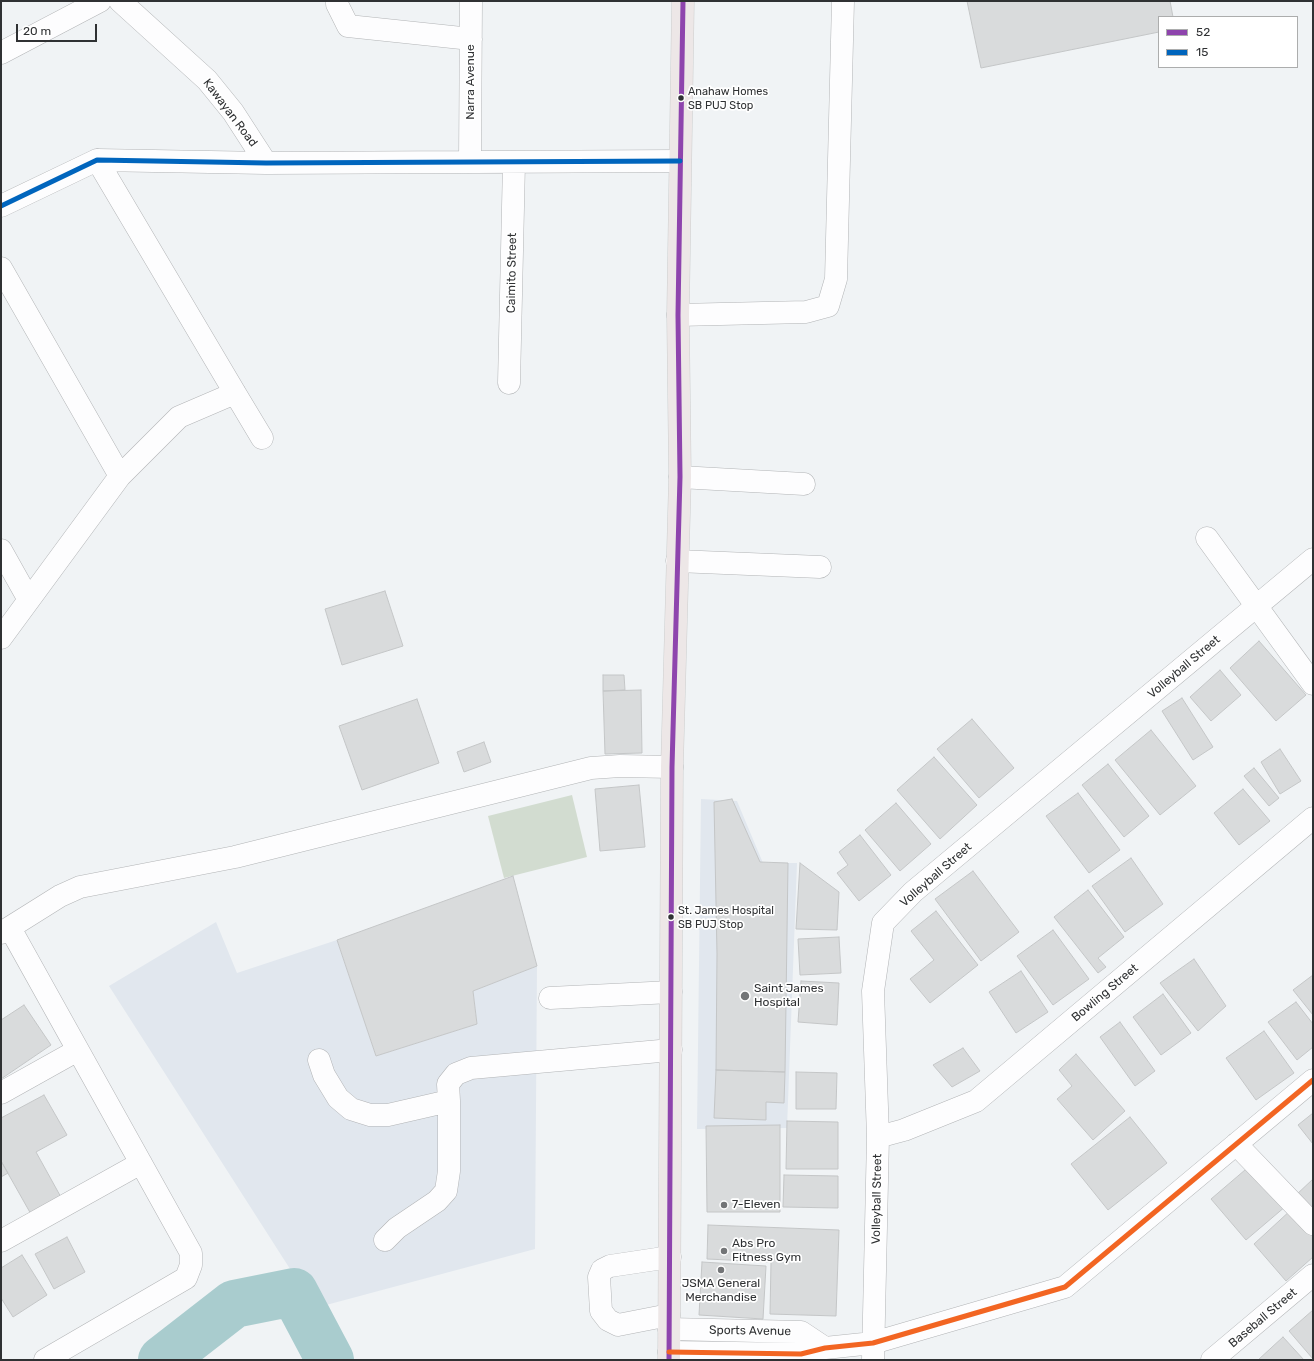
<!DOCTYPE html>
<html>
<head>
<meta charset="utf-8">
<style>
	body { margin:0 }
	#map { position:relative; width:1314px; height:1361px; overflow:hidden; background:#f0f3f5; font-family:Rubik,sans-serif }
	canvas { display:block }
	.frame { position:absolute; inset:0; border:2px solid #2f3133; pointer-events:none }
	.legend { position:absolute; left:1158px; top:16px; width:140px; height:52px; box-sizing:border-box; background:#fff; border:1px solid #acadad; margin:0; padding:5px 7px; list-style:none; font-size:12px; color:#2f3133 }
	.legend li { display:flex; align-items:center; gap:8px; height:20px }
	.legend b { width:20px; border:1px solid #acadad }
	.scale { position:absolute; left:16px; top:24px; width:81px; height:18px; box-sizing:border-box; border:2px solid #2f3133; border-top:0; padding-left:5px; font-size:12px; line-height:14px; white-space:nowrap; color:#2f3133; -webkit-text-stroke:3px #fff; paint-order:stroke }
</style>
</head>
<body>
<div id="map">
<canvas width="1314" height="1361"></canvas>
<div class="frame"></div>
<ul class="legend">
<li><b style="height:5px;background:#8e44ad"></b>52</li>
<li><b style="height:5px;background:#0065bd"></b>15</li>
</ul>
<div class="scale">20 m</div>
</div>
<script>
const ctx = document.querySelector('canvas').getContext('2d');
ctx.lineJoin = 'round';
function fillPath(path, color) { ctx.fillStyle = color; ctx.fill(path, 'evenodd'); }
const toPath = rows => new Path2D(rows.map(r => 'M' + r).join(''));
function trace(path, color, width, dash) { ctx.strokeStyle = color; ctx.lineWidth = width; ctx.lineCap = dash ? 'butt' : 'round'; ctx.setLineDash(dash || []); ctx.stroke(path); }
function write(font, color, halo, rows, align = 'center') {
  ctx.font = font + ' Rubik,sans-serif'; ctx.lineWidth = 3.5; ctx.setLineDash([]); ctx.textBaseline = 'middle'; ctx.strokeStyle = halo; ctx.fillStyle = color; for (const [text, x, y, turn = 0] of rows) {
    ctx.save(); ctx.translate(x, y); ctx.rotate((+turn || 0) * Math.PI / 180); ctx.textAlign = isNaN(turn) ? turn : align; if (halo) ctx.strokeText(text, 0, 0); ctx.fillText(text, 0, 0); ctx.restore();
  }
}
const built = toPath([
	[701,799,737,801,763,863,797,863,787,1128,697,1129],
	[216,922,237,973,337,940,376,1056,477,1024,473,991,537,966,535,1249,315,1308,109,986]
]);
const green = toPath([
	[572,795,587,857,504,878,488,816]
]);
const river = toPath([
	[162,1360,234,1304,294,1292,330,1360]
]);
const building = toPath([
	[967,1,1170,1,1173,17,1159,17,1159,32,981,68,967,1],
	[385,591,403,646,342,665,325,609,385,591],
	[1259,641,1306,695,1276,721,1230,668,1259,641],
	[1220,670,1241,695,1211,721,1190,697,1220,670],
	[603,675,624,675,625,690,603,691,603,675],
	[641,690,642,753,605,754,603,691,641,690],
	[1182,698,1213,747,1193,760,1162,711,1182,698],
	[417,699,439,763,362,790,339,726,417,699],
	[972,719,1014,768,979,798,937,749,972,719],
	[1151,730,1196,786,1160,815,1115,760,1151,730],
	[484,742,491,762,464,772,457,752,484,742],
	[1280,749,1301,781,1280,794,1261,762,1280,749],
	[934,757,977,805,940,839,897,790,934,757],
	[1108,764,1149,816,1124,837,1082,785,1108,764],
	[1254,768,1279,798,1269,806,1244,776,1254,768],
	[639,785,645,847,600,851,595,789,639,785],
	[1243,789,1270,821,1239,845,1214,813,1243,789],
	[1078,793,1120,850,1089,873,1046,816,1078,793],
	[732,799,760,862,788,863,785,1072,716,1070,717,954,714,802,732,799],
	[896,803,931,844,900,871,865,830,896,803],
	[860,835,891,875,859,901,837,873,848,865,839,852,860,835],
	[1131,858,1163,904,1125,932,1092,886,1131,858],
	[800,863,839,892,837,930,796,929,800,863],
	[973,871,1019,932,981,961,935,899,973,871],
	[513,876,537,966,473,991,477,1024,376,1056,337,940,513,876],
	[1088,890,1124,937,1098,958,1106,967,1098,973,1054,917,1088,890],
	[936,911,978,965,930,1003,910,979,934,960,911,931,936,911],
	[1053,930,1089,979,1053,1005,1017,956,1053,930],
	[839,937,841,973,800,975,798,939,839,937],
	[1194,959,1226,1006,1198,1031,1160,983,1194,959],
	[1021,971,1048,1012,1016,1033,989,992,1021,971],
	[1313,975,1313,1015,1293,990,1313,975],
	[801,981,839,983,837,1025,798,1022,801,981],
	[1163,994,1191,1033,1161,1055,1133,1017,1163,994],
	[1296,1002,1313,1024,1313,1047,1297,1060,1268,1022,1296,1002],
	[24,1005,51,1045,1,1079,1,1020,24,1005],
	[1120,1022,1155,1071,1135,1086,1100,1037,1120,1022],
	[1264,1031,1294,1073,1256,1100,1226,1058,1264,1031],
	[963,1048,980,1071,952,1087,933,1065,963,1048],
	[1076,1054,1125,1111,1093,1140,1057,1099,1072,1086,1059,1070,1076,1054],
	[716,1070,785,1072,784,1103,766,1102,766,1120,714,1118,716,1070],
	[796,1072,837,1073,836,1109,796,1109,796,1072],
	[44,1095,67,1135,36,1152,62,1199,32,1216,1,1161,1,1118,44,1095],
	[1313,1113,1313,1144,1298,1125,1313,1113],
	[1130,1117,1167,1163,1108,1210,1071,1164,1130,1117],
	[787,1121,838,1122,838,1169,786,1169,787,1121],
	[780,1125,780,1212,707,1212,706,1126,780,1125],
	[1,1161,8,1173,1,1177,1,1161],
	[1252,1164,1286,1206,1246,1240,1211,1199,1252,1164],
	[784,1175,838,1176,838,1208,783,1207,784,1175],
	[1313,1179,1313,1214,1295,1196,1313,1179],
	[1292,1209,1313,1232,1313,1257,1286,1281,1254,1244,1292,1209],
	[708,1225,839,1230,836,1316,770,1314,771,1262,707,1259,708,1225],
	[67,1237,85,1272,54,1289,35,1254,67,1237],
	[22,1255,47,1295,13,1317,1,1298,1,1268,22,1255],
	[702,1262,766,1266,763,1319,699,1315,702,1262],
	[1313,1310,1313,1359,1289,1331,1313,1310],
	[1283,1337,1304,1360,1258,1360,1283,1337]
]);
const minor = toPath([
	[120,1,207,80,233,112,266,163],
	[337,1,337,4,348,26,471,39],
	[1,53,100,1],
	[97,160,235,393,262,438],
	[470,162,471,1],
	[1,206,97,160,266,163,680,161],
	[1,268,120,476],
	[678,315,806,312,828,306,836,279,843,1],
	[509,383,514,163],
	[680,477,804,484],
	[1207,538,1313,684],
	[1,550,29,600],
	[677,561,820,567],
	[1,638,120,476,179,417,235,393],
	[10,928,191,1253,191,1265,186,1278,45,1360],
	[1,933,60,896,80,887,235,857,591,768,620,766,672,767],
	[550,998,671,992],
	[319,1060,324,1075,338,1098,351,1109,370,1115,388,1115,449,1101,448,1084,456,1074,471,1068,671,1050],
	[1,1093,78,1050],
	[878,1137,904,1130,976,1101,1313,818],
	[1236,1144,1313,1224],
	[385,1240,397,1228,437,1201,446,1191,449,1171,449,1101],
	[1,1241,141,1163],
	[669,1315,618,1325,608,1320,601,1311,599,1277,602,1270,610,1266,670,1257],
	[669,1329,801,1332,825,1348],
	[669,1352,801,1354,825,1348,873,1343,1065,1287,1313,1080],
	[873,1360,878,1137,873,991,883,923,913,892,1313,559],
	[1212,1360,1313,1275]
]);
const major = toPath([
	[669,1360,672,767,680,477,678,315,683,1]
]);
const bus1 = toPath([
	[669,1360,672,767,680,477,678,315,683,1]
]);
const bus2 = toPath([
	[1,206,97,160,266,163,680,161]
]);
const bus3 = toPath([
	[669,1352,801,1354,825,1348,873,1343,1065,1287,1313,1080]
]);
const markers = [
	[681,98,3.5,"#2f3133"],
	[671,917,3.5,"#2f3133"],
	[745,996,5,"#737577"],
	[724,1205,4,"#737577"],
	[724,1251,4,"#737577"],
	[721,1270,4,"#737577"]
];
const busNames = [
	["Anahaw Homes",688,92],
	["SB PUJ Stop",688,106],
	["St. James Hospital",678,911],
	["SB PUJ Stop",678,925]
];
const streetNames = [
	["Narra Avenue",471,82,-90],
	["Kawayan Road",230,113,53],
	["Caimito Street",512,273,-89],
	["Volleyball Street",1184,667,-40],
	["Volleyball Street",936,875,-41],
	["Bowling Street",1105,993,-40],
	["Volleyball Street",877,1199,-89],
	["Baseball Street",1263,1318,-40],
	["Sports Avenue",750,1331,1]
];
const poiNames = [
	["Saint James",754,989],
	["Hospital",754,1003],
	["7-Eleven",732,1205],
	["Abs Pro",732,1244],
	["Fitness Gym",732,1258],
	["JSMA General",721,1284,"center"],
	["Merchandise",721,1298,"center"]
];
fillPath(built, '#e1e7ee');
fillPath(green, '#d2dcd0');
trace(river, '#a9ccce', 48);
fillPath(building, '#d9dbdc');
trace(building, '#c4c6c7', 1);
trace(minor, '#b2b4b6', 23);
trace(major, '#cccece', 23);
trace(minor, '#fdfdfe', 22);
trace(major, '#ede7e7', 22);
trace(bus1, '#8e44ad', 5);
trace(bus2, '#0065bd', 5);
trace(bus3, '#f26522', 5);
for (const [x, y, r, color] of markers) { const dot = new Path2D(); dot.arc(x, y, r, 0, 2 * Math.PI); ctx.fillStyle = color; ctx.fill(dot); trace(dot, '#fff', 1.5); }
write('11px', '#2f3133', '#fff', busNames, 'left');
write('12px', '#2f3133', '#fff', streetNames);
write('12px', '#2f3133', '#fff', poiNames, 'left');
</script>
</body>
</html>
